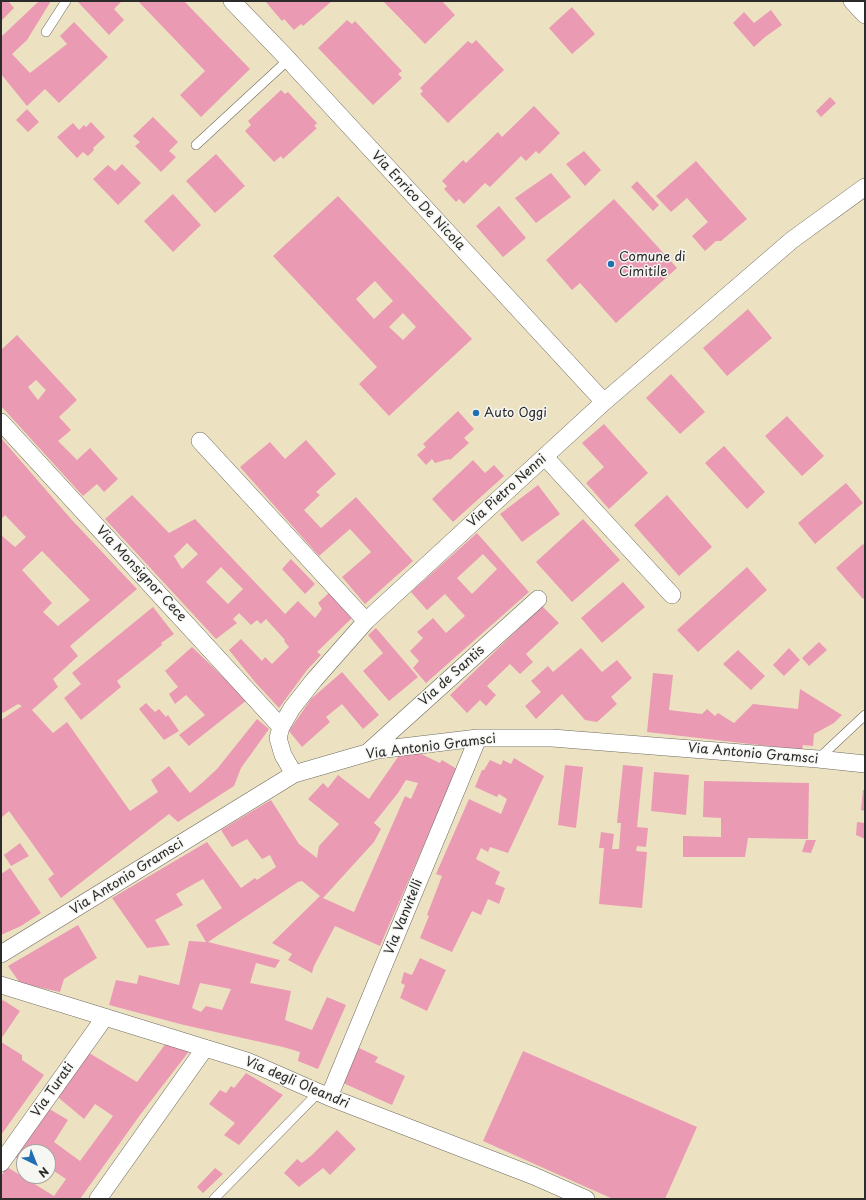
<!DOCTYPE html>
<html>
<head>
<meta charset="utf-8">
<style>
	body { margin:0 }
	#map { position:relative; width:866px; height:1200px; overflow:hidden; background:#ece2c2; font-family:"Playpen Sans",sans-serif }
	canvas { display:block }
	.frame { position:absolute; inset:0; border:2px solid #2b2b2b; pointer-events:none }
	.north { position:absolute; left:16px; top:1144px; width:40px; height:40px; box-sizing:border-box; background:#f6f6f2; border:1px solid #a5a5a2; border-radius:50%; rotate:137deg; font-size:11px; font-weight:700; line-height:16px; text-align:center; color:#2b2b2b }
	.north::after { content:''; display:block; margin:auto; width:14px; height:18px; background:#1f6fb2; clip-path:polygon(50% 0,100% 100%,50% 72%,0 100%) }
</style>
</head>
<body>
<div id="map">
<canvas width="866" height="1200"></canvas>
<div class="frame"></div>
<div class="north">N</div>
</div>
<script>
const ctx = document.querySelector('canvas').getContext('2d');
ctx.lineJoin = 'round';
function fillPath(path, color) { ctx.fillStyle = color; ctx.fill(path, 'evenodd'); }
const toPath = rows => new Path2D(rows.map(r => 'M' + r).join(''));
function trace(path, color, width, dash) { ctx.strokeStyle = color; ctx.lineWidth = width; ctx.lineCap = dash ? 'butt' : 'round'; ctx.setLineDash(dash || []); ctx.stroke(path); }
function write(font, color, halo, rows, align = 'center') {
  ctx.font = font + ' "Playpen Sans",sans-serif'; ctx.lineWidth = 3; ctx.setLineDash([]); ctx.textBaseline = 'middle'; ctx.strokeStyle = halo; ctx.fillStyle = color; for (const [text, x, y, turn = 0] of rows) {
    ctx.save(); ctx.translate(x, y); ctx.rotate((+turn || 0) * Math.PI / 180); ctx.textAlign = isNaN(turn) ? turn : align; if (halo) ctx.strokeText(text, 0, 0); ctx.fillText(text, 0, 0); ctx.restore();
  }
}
const building = toPath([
	[1,1,8,1,14,8,1,21],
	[39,1,51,1,27,40,12,54,30,73,67,44,60,36,74,22,108,57,59,103,45,89,27,106,1,74,1,37],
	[77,1,122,1,114,9,124,20,109,35],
	[138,1,184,1,250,69,201,117,180,95,205,71],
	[265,1,332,1,303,26,301,24,294,30,284,19,282,21],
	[383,1,442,1,455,15,425,44],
	[572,7,595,34,572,54,549,28],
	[771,10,782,25,765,37,754,47,733,23,744,12,754,23],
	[347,20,352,24,355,21,402,71,398,74,402,78,373,105,318,48],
	[476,40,504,70,448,123,420,94,423,91,420,88,468,41,472,44],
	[281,90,285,94,288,92,317,123,314,126,317,128,283,159,281,156,274,162,245,131,251,125,248,121],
	[830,97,836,103,821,117,816,111],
	[534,106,560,133,539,154,536,151,526,161,521,156,490,187,485,183,464,204,459,199,456,202,444,189,447,186,442,181,463,160,466,163,498,132,502,137],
	[27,109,39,122,28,132,16,120],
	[153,117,178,142,169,151,176,157,161,172,135,146,140,142,133,136],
	[91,122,105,137,93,148,94,150,88,156,83,152,77,158,57,137,73,123,79,130,84,125,86,127],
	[584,151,601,170,585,186,566,164],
	[216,154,245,186,215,213,186,181],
	[696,161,747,219,721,241,716,241,705,251,692,236,708,222,687,198,671,212,656,196],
	[122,164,141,183,118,205,93,179,108,165,115,171],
	[551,173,571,197,536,223,515,198],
	[637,181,659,205,653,211,631,187],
	[173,194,201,225,173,252,144,221],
	[338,196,472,339,389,416,359,384,377,367,273,256],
	[375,281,393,301,374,319,356,299],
	[403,313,416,327,403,340,389,327],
	[614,199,677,268,616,323,580,283,572,290,546,260],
	[499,206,526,238,503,257,476,226],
	[748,309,772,338,727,376,703,348],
	[17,335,77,400,59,417,71,430,58,441,77,460,90,448,118,479,104,492,97,484,83,496,1,406,1,350],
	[36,380,46,390,38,400,28,387],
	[671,374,705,412,680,434,646,398],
	[458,411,474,429,464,438,469,443,450,460,449,459,435,463,432,459,426,465,417,455,426,447,423,444],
	[787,416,824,456,802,476,765,436],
	[604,424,648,473,609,509,586,483,604,467,582,443],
	[1,438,71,519,137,589,70,646,78,656,53,679,58,687,32,710,53,733,67,722,130,811,158,792,151,780,169,766,190,793,203,782,217,769,257,719,269,729,241,768,234,786,178,822,169,814,61,898,48,879,54,874,9,811,1,818,1,720,22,706,18,704,3,713,1,711,1,535,15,547,26,537,5,515,1,519],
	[42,551,90,600,58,626,43,612,52,603,22,570],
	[306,440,336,474,316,492,320,495,304,510,321,528,356,497,413,561,365,604,342,577,371,552,350,529,319,556,240,467,270,442,285,459],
	[724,446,765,492,747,509,705,463],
	[473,460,485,473,494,465,504,476,453,522,432,499],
	[846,483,863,503,815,544,798,523],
	[538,485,560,514,522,542,500,514],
	[132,495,169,533,195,519,285,614,298,601,315,618,322,609,318,603,332,590,353,617,317,652,321,655,307,670,279,708,255,682,229,650,241,639,262,661,265,657,272,664,289,647,284,641,285,640,266,619,261,624,257,620,251,625,239,613,233,619,237,623,216,639,105,519],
	[187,543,198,554,182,569,174,556],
	[221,567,243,589,228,604,206,582],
	[667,495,712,547,679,576,634,525],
	[583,519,620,560,572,602,536,562],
	[477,533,529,592,426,683,413,668,419,661,410,651,423,638,417,632,433,618,446,633,465,616,445,594,427,610,411,592],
	[483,554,497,569,472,594,457,578],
	[863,544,865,546,865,597,863,599,836,568],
	[291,559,315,584,305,594,282,569],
	[747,567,767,590,698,652,677,630],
	[623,582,645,607,602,643,581,618],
	[542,606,559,623,526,654,533,662,520,674,510,664,487,686,496,695,486,706,480,700,467,713,450,695],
	[153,607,174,634,161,643,162,645,117,681,121,687,81,720,64,698,81,684,72,673],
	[376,628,418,677,389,701,363,671,383,653,368,635],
	[819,642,827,650,809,666,802,658],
	[192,647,247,700,189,746,179,735,205,715,186,695,175,704,169,694,178,687,165,671],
	[581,648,602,672,617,660,632,678,611,697,617,704,597,722,585,720,562,694,536,719,525,706,541,692,531,681,548,666,553,672],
	[789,648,800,660,784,676,773,665],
	[738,650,765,676,751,690,723,664],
	[342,672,379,715,363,729,342,704,326,717,330,722,302,747,289,731,311,699],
	[653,673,673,675,669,710,702,714,707,709,715,716,718,713,734,723,753,704,798,709,800,689,842,715,834,723,814,734,813,746,803,745,802,750,647,732],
	[146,703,155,712,159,709,166,717,168,715,179,731,164,740,139,709],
	[400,754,421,754,440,763,442,760,457,769,380,946,335,926,314,966,312,973,288,960,292,954,272,943,320,896,302,881,298,882,208,942,280,960,275,968,256,963,250,983,291,991,285,1020,312,1030,327,997,346,1005,318,1069,298,1061,300,1052,283,1047,184,1025,109,1005,116,980,137,984,139,975,179,985,189,941,206,942,196,925,222,908,203,879,176,894,183,905,155,920,170,945,147,948,112,898,207,842,241,888,255,878,257,880,276,867,270,855,262,859,247,839,232,847,221,830,271,800,299,844,317,858,319,846,339,824,308,799,323,783,328,788,338,775,369,799],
	[406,780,418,783,411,799,405,796,354,912,323,898,374,842,381,829,374,823,398,793],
	[200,983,231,989,222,1010,206,1006,201,1012,192,1008],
	[514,758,544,776,508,853,490,847,488,852,481,848,476,859,500,872,495,884,505,888,499,904,488,899,481,915,472,911,452,952,420,938,429,916,427,915,442,876,436,874,469,799,501,814,507,799,499,794,497,797,475,787,482,770,484,770,490,760,501,765,503,760,511,764],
	[565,765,583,767,576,828,558,825],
	[623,765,643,767,637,827,648,828,646,847,637,846,636,851,647,852,642,908,599,904,604,848,599,848,601,832,614,834,612,849,619,849,621,823,617,823],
	[654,772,689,775,686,815,651,811],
	[704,781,809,783,808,839,748,838,745,857,683,857,683,836,721,837,721,818,703,817],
	[863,790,865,790,865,811,861,810],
	[857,822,865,823,865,839,856,835],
	[806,840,816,840,811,853,802,852],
	[20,843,29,856,11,866,4,855],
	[10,868,41,913,21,926,1,935,1,874],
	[78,925,97,958,64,979,60,992,20,983,8,966],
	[420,958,446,970,427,1011,400,998,405,985,401,983,404,972,412,975],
	[3,1000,20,1011,1,1039,1,1002],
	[1,1042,22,1055,22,1060,44,1075,1,1135],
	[167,1042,190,1050,140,1115,80,1199,1,1199,1,1176,7,1167,54,1196,66,1179,48,1167,48,1152,24,1152,24,1164,14,1156,46,1107,68,1120,54,1142,80,1161,113,1116,95,1104,84,1119,54,1094,86,1051,137,1082],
	[357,1047,378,1057,375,1062,405,1076,392,1105,341,1082],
	[523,1051,697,1127,665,1199,613,1199,483,1141],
	[246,1073,283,1095,239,1145,224,1135,235,1123,209,1104,220,1090,226,1093,231,1086,234,1088],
	[337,1130,356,1149,330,1175,323,1168,299,1187,284,1173,297,1159,302,1163,312,1155],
	[215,1168,223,1174,203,1193,197,1187]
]);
const service = toPath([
	[46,32,66,1],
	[196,145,288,60],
	[818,759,865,715],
	[214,1199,319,1092]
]);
const minor = toPath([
	[232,1,283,54,604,402],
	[852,1,865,15],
	[1,422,281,727],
	[200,441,366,621],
	[545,457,672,595],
	[367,753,538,599],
	[294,774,283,755,278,738,281,727,292,708,314,680,366,621,604,402,792,240,865,187],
	[1,954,294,774,377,750,478,738,552,738,818,759,865,764],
	[1,985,247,1061,329,1097,534,1176,586,1199],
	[329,1097,478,738],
	[1,1163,105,1017],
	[98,1199,205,1048]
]);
const markers = [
	[611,264,4,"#1f6fb2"],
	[476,413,4,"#1f6fb2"]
];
const streetNames = [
	["Via Enrico De Nicola",418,201,47],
	["Via Pietro Nenni",507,491,-42],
	["Via Monsignor Cece",141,574,47],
	["Via de Santis",452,676,-42],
	["Via Antonio Gramsci",431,747,-7],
	["Via Antonio Gramsci",753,754,5],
	["Via Antonio Gramsci",127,877,-32],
	["Via Vanvitelli",404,917,-68],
	["Via degli Oleandri",297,1083,23],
	["Via Turati",53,1090,-55]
];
const poiNames = [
	["Comune di",619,257],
	["Cimitile",619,272],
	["Auto Oggi",484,413]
];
fillPath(building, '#eb9ab3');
trace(service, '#6f6b60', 10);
trace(minor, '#6f6b60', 18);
trace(service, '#fff', 9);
trace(minor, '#fff', 17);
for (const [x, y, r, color] of markers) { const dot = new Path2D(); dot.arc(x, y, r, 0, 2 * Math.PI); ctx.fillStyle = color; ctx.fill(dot); trace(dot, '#f6f6f2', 1.5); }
write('13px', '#2b2b2b', '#f6f6f2', streetNames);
write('13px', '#2b2b2b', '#f6f6f2', poiNames, 'left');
</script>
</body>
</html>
